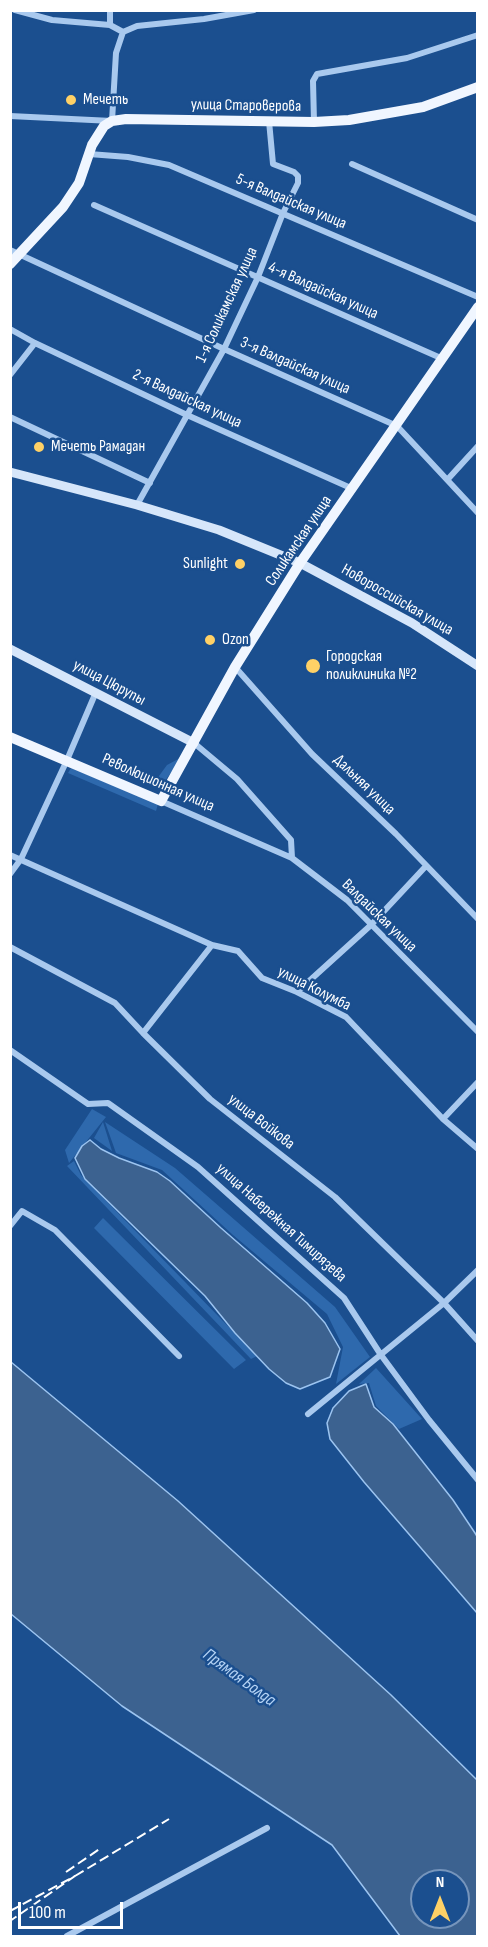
<!DOCTYPE html>
<html>
<head>
<meta charset="utf-8">
<style>
	body { margin:0 }
	#map { position:relative; width:488px; height:1947px; overflow:hidden; background:#1b4f8f; font-family:"Sofia Sans Condensed",sans-serif }
	canvas { display:block }
	.frame { position:absolute; inset:0; border:12px solid #fff; pointer-events:none }
	.north { position:absolute; left:410px; top:1869px; width:60px; height:60px; box-sizing:border-box; background:#1b4f8f; border:2px solid #7695bc; border-radius:50%; rotate:0deg; font-size:16px; font-weight:700; line-height:24px; text-align:center; color:#fff }
	.north::after { content:''; display:block; margin:auto; width:21px; height:27px; background:#ffd166; clip-path:polygon(50% 0,100% 100%,50% 72%,0 100%) }
	.scale { position:absolute; left:18px; top:1902px; width:105px; height:27px; box-sizing:border-box; border:3px solid #fff; border-top:0; padding-left:8px; font-size:18px; line-height:21px; white-space:nowrap; color:#fff; -webkit-text-stroke:4px #1b4f8f; paint-order:stroke }
</style>
</head>
<body>
<div id="map">
<canvas width="488" height="1947"></canvas>
<div class="frame"></div>
<div class="north">N</div>
<div class="scale">100 m</div>
</div>
<script>
const ctx = document.querySelector('canvas').getContext('2d');
ctx.lineJoin = 'round';
function fillPath(path, color) { ctx.fillStyle = color; ctx.fill(path, 'evenodd'); }
const toPath = rows => new Path2D(rows.map(r => 'M' + r).join(''));
function trace(path, color, width, dash) { ctx.strokeStyle = color; ctx.lineWidth = width; ctx.lineCap = dash ? 'butt' : 'round'; ctx.setLineDash(dash || []); ctx.stroke(path); }
function write(font, color, halo, rows, align = 'center') {
  ctx.font = font + ' "Sofia Sans Condensed",sans-serif'; ctx.lineWidth = 5; ctx.setLineDash([]); ctx.textBaseline = 'middle'; ctx.strokeStyle = halo; ctx.fillStyle = color; for (const [text, x, y, turn = 0] of rows) {
    ctx.save(); ctx.translate(x, y); ctx.rotate((+turn || 0) * Math.PI / 180); ctx.textAlign = isNaN(turn) ? turn : align; if (halo) ctx.strokeText(text, 0, 0); ctx.fillText(text, 0, 0); ctx.restore();
  }
}
const green = toPath([
	[182,757,160,788,148,783,156,780,167,765],
	[71,768,158,804,156,811,68,773],
	[92,1109,106,1117,69,1163,65,1150],
	[103,1122,112,1151,94,1138],
	[105,1122,175,1168,335,1307,370,1357,336,1384,343,1347,327,1314,233,1235,162,1170,116,1153],
	[74,1161,81,1175,257,1356,251,1359,67,1166],
	[103,1218,246,1360,234,1369,94,1228],
	[376,1368,422,1419,399,1429,376,1406,369,1383,359,1384]
]);
const water = toPath([
	[90,1140,101,1149,119,1158,157,1172,170,1181,221,1228,307,1303,325,1323,340,1349,330,1377,300,1389,286,1383,269,1369,235,1333,205,1296,85,1179,75,1158,82,1146,90,1140],
	[11,1362,178,1501,391,1695,477,1780,477,1936,400,1936,332,1845,122,1706,11,1614,11,1362],
	[422,1881,458,1881,458,1917,422,1917,422,1881],
	[366,1384,374,1407,393,1424,453,1500,475,1533,478,1538,477,1613,364,1482,330,1439,327,1423,333,1408,349,1391,366,1384]
]);
const street = toPath([
	[15,10,52,20,110,25],
	[123,32,137,26,204,19,254,10],
	[10,116,112,121,116,53,123,32,110,25,110,10],
	[314,122,313,81,317,74,407,58,478,35],
	[89,154,128,157,169,165,478,297],
	[352,164,478,220],
	[94,205,443,359],
	[10,250,224,349,397,426,478,513],
	[10,329,35,343,187,415,353,489],
	[10,375,35,343],
	[10,417,150,483],
	[448,479,478,446],
	[137,505,224,349,258,277,283,213,298,183,298,176,294,172,273,164,269,121],
	[235,667,312,754,396,834,478,919],
	[194,743,237,779,291,840,292,858,347,900,478,1032],
	[161,801,292,858],
	[10,855,212,945,238,951,262,978,297,992,346,1017,443,1119,478,1149],
	[10,874,21,859,67,760,96,692],
	[10,947,115,1003,143,1033,210,1099,335,1197,444,1303,478,1341],
	[297,992,371,925,426,866],
	[143,1033,212,945],
	[10,1050,88,1104,108,1103,198,1167,344,1298,381,1355,429,1420,478,1480],
	[443,1119,478,1082],
	[10,1226,22,1211,55,1230,179,1356],
	[308,1414,444,1303,478,1270],
	[67,1936,267,1828]
]);
const secondary = toPath([
	[10,472,137,505,219,530,300,563,412,623,478,666],
	[10,649,194,743]
]);
const primary = toPath([
	[10,264,63,207,79,183,92,145,104,126,112,121,126,119,314,122,349,120,423,107,478,87],
	[10,737,161,801,235,667,300,563,478,307]
]);
const rail = toPath([
	[66,1872,101,1848],
	[75,1876,169,1819],
	[10,1911,75,1876,10,1921]
]);
const markers = [
	[71,100,6,"#ffd166"],
	[39,447,6,"#ffd166"],
	[240,564,6,"#ffd166"],
	[210,640,6,"#ffd166"],
	[313,666,8,"#ffd166"]
];
const poiNames = [
	["Мечеть",83,100],
	["Мечеть Рамадан",51,447],
	["Sunlight",228,564,"right"],
	["Ozon",222,640],
	["Городская",326,657],
	["поликлиника №2",326,675]
];
const streetNames = [
	["улица Староверова",246,106,1],
	["5-я Валдайская улица",291,202,23],
	["4-я Валдайская улица",323,291,24],
	["1-я Соликамская улица",227,305,-65],
	["3-я Валдайская улица",295,366,24],
	["2-я Валдайская улица",187,399,25],
	["Соликамская улица",299,541,-56],
	["Новороссийская улица",397,600,30],
	["улица Цюрупы",109,683,28],
	["Революционная улица",158,783,24],
	["Дальняя улица",364,785,44],
	["Валдайская улица",379,916,44],
	["улица Колумба",314,989,27],
	["улица Войкова",261,1122,38],
	["улица Набережная Тимирязева",281,1223,42]
];
const waterNames = [
	["Прямая Болда",239,1678,36]
];
fillPath(green, '#2e69ad');
fillPath(water, '#3c6290');
trace(water, '#9cc4f0', 1.5);
trace(street, '#a9c9ee', 6);
trace(secondary, '#d6e6fa', 9);
trace(primary, '#f0f6ff', 10);
trace(rail, '#fff', 2, [10, 4.5]);
for (const [x, y, r, color] of markers) { const dot = new Path2D(); dot.arc(x, y, r, 0, 2 * Math.PI); ctx.fillStyle = color; ctx.fill(dot); trace(dot, '#1b4f8f', 2); }
write('16px', '#fff', '#1b4f8f', poiNames, 'left');
write('16px', '#fff', '#1b4f8f', streetNames);
write('italic 18px', '#b5d3f5', '#1b4f8f', waterNames);
</script>
</body>
</html>
